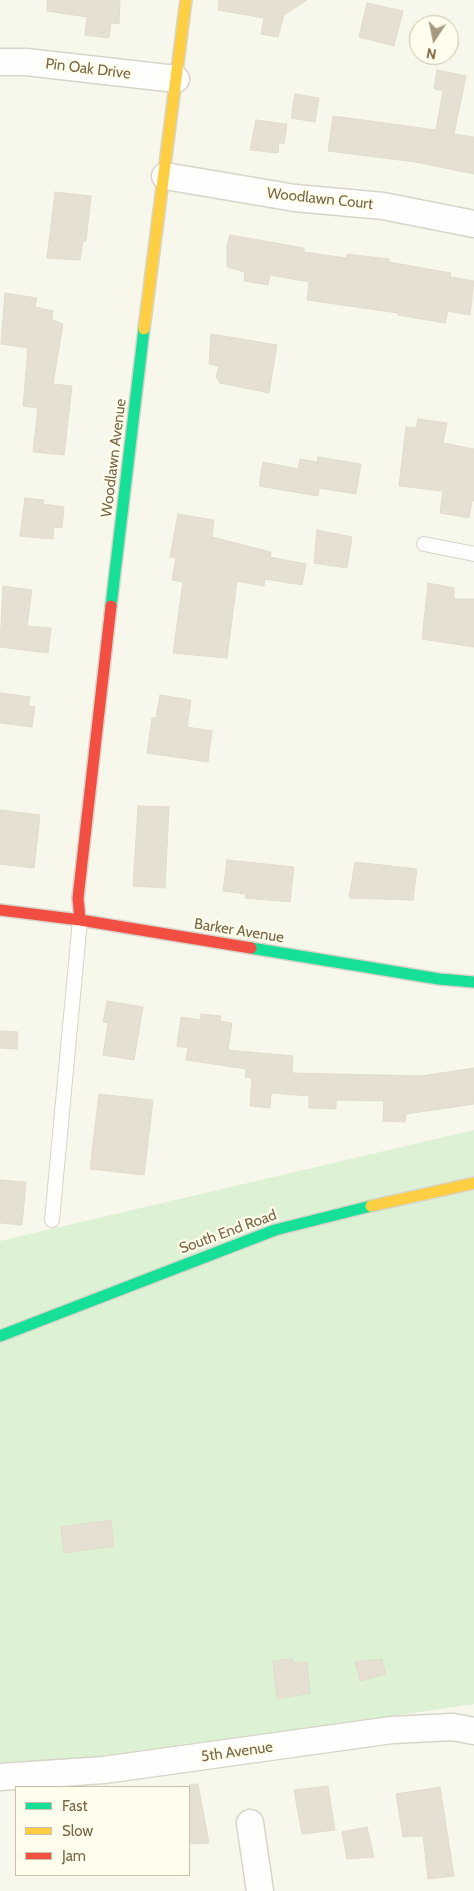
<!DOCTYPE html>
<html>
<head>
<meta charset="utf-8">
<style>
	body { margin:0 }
	#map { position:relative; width:474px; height:1891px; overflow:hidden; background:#f8f7eb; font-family:Cabin,sans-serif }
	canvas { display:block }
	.legend { position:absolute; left:15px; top:1786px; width:175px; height:90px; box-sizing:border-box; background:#fffdec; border:1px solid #c9c1aa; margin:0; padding:6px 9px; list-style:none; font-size:15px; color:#796748 }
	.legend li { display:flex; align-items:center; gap:10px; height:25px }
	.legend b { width:25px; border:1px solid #c9c1aa }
	.north { position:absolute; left:409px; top:15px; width:50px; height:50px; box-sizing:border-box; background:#fffdec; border:1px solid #c9c1aa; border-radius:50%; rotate:191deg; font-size:14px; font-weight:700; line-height:20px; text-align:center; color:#796748 }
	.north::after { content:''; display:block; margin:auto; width:18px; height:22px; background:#a59981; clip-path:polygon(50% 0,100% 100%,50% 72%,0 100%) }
</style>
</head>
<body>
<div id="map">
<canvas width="474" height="1891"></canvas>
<ul class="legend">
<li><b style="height:6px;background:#16e098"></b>Fast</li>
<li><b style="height:6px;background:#ffcf43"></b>Slow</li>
<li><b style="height:6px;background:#f24e42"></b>Jam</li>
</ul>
<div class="north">N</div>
</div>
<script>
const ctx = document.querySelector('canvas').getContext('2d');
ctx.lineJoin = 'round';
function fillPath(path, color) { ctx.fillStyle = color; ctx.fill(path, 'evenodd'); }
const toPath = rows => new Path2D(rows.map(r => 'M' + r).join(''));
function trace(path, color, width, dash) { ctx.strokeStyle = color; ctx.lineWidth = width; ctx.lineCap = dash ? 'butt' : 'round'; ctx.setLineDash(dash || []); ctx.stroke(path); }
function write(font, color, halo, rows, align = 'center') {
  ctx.font = font + ' Cabin,sans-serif'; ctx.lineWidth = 4.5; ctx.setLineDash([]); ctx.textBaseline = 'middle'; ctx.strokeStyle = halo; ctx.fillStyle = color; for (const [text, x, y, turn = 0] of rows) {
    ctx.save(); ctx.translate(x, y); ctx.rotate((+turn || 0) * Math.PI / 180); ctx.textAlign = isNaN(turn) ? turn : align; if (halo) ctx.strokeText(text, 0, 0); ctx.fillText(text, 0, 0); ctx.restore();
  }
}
const green = toPath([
	[474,1130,474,1704,0,1774,0,1241]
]);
const building = toPath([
	[47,0,120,0,119,24,111,23,109,38,85,35,87,17,47,11,47,0],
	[219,0,307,0,284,15,278,37,261,34,264,18,218,10,219,0],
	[367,3,403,11,394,46,359,37,367,3],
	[437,70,466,76,454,134,474,137,474,174,415,162,328,151,333,116,436,130,443,91,434,89,437,70],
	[295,94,319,98,315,122,291,118,295,94],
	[256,120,287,124,284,144,279,143,278,153,250,150,256,120],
	[55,192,91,196,86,241,83,241,80,260,47,258,55,192],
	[230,235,304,248,304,252,346,258,347,254,389,259,389,262,451,273,450,277,474,281,470,315,448,311,445,323,398,315,398,313,307,300,309,282,270,275,268,285,244,281,245,272,227,267,227,245,230,235],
	[5,293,37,298,35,307,53,311,52,320,63,324,53,384,72,386,64,455,33,452,38,408,23,406,28,348,1,344,5,293],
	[211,334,277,345,269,393,220,383,216,377,219,366,209,364,211,334],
	[418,419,447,423,443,443,474,449,474,501,472,501,469,518,440,513,443,491,399,486,406,427,416,428,418,419],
	[318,457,361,464,356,494,319,488,318,496,259,486,263,462,298,469,300,459,317,462,318,457],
	[25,498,44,500,43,504,64,507,62,528,54,527,53,539,20,536,25,498],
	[178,514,214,520,212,537,271,552,270,557,306,564,302,585,265,579,264,586,237,581,227,658,173,653,183,582,172,580,176,558,170,557,178,514],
	[317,530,352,537,347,568,314,563,317,530],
	[428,583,454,588,454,599,474,599,474,647,422,639,428,583],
	[3,586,32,590,27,626,51,628,48,653,0,647,3,586],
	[0,693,30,697,28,706,35,707,32,727,0,723,0,693],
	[160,695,191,700,187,727,212,731,208,762,147,753,152,718,156,718,160,695],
	[138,806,169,807,165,888,133,886,138,806],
	[0,810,40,815,34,868,0,864,0,810],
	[227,860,294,867,290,902,245,898,246,894,223,891,227,860],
	[355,862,417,869,413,900,349,898,355,862],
	[107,1001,143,1007,134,1060,103,1055,108,1023,103,1022,107,1001],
	[201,1014,221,1016,220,1021,232,1023,228,1050,293,1056,292,1073,422,1076,474,1068,474,1104,406,1114,405,1122,383,1121,384,1101,336,1100,336,1109,309,1108,309,1096,271,1093,270,1108,250,1106,252,1078,245,1077,246,1069,186,1060,188,1048,177,1046,181,1017,201,1020,201,1014],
	[0,1031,18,1032,17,1049,0,1048,0,1031],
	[99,1094,153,1100,144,1175,90,1169,99,1094],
	[0,1180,26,1182,22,1225,0,1223,0,1180],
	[111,1520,114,1546,64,1553,61,1527,111,1520],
	[292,1659,293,1663,307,1662,310,1693,277,1699,273,1661,292,1659],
	[382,1659,386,1674,360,1681,355,1662,382,1659],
	[198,1784,209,1843,189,1844,189,1785,198,1784],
	[328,1786,335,1830,302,1834,294,1790,328,1786],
	[440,1787,454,1876,428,1879,423,1836,403,1837,396,1794,440,1787],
	[367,1827,374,1857,347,1859,342,1832,367,1827]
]);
const lane = toPath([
	[424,544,474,554],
	[52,1220,80,920]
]);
const street = toPath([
	[0,62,26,62,176,79],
	[165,176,295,198,383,206,474,224],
	[0,1777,104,1770,392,1730,453,1727,474,1731],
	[250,1823,260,1891]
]);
const fast = toPath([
	[111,606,144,329],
	[251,948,439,979,474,982],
	[0,1336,275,1230,371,1206]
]);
const slow = toPath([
	[144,329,186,0],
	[371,1206,474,1183]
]);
const jam = toPath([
	[0,910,80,920,251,948],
	[80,920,78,898,111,606]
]);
const streetNames = [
	["Pin Oak Drive",88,69,7],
	["Woodlawn Court",320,199,6],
	["Woodlawn Avenue",114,458,-83],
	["Barker Avenue",239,931,9],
	["South End Road",228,1232,-20],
	["5th Avenue",237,1752,-8]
];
fillPath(green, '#ddf2d4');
fillPath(building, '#e5e0d1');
trace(building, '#e1dccc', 1);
trace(lane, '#d7d4c9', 16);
trace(street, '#d7d4c9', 29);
trace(fast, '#d8d4c9', 14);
trace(slow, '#d8d4c9', 14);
trace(jam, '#d8d4c9', 14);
trace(lane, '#fefefc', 14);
trace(street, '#fefefc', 26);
trace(fast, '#16e098', 11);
trace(slow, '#ffcf43', 11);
trace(jam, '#f24e42', 11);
write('15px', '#796748', '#fffdec', streetNames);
</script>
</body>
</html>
